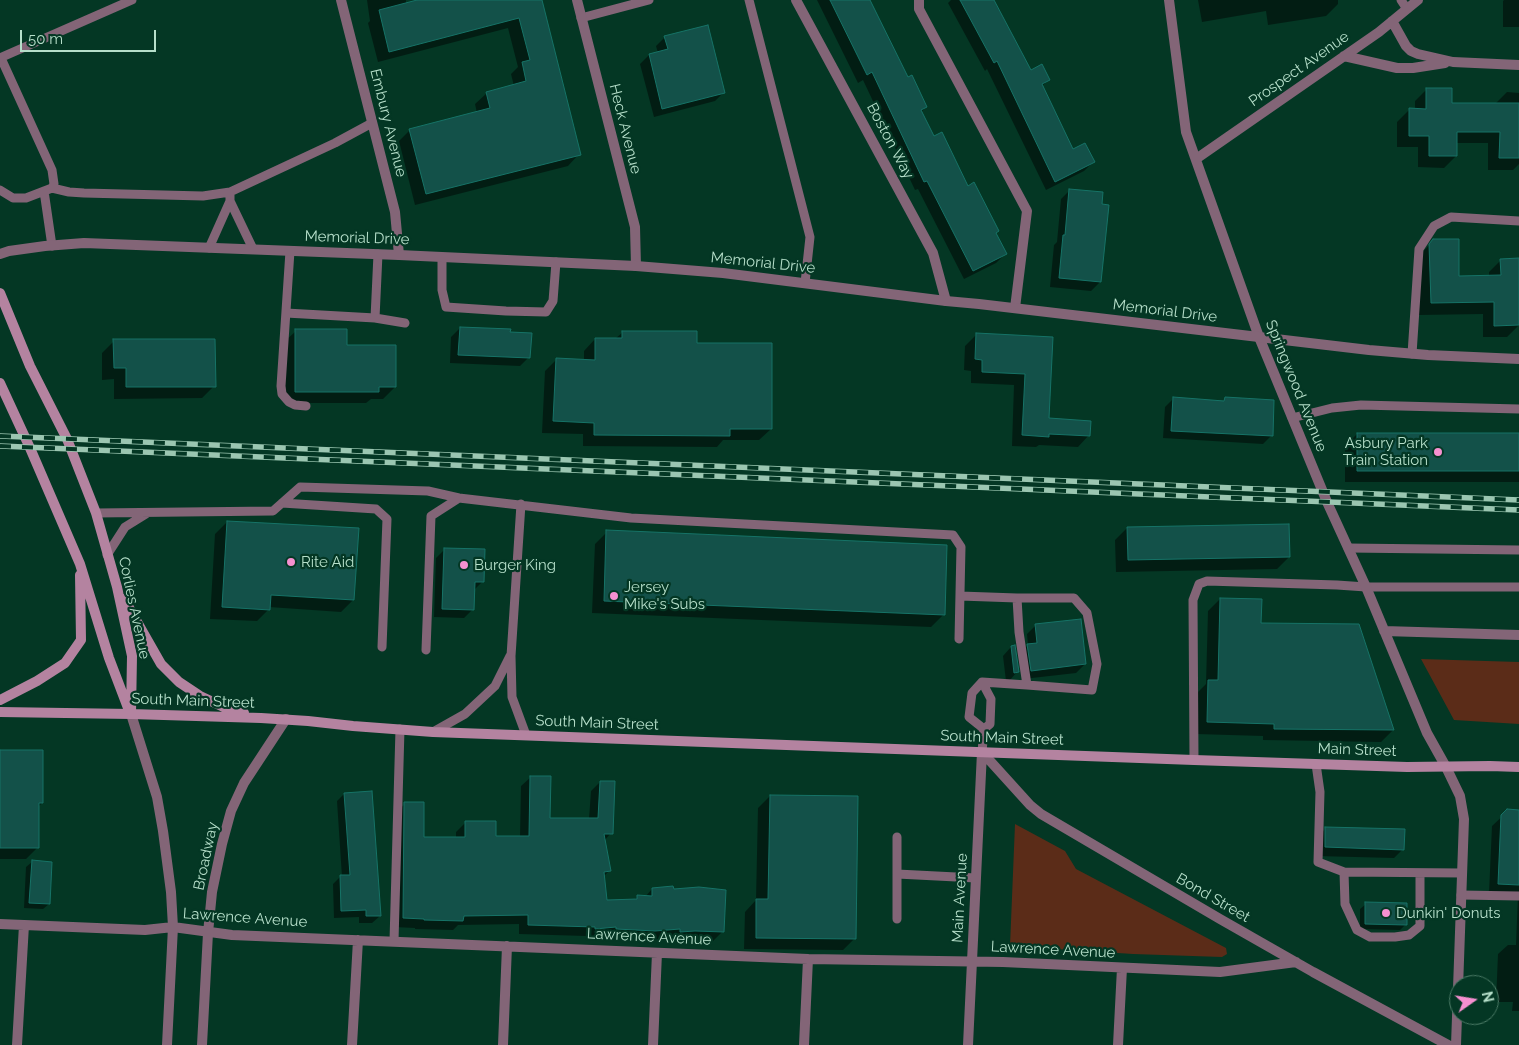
<!DOCTYPE html>
<html>
<head>
<meta charset="utf-8">
<style>
	body { margin:0 }
	#map { position:relative; width:1519px; height:1045px; overflow:hidden; background:#043724; font-family:Raleway,sans-serif }
	canvas { display:block }
	.north { position:absolute; left:1449px; top:975px; width:50px; height:50px; box-sizing:border-box; background:#043724; border:1px solid #4b7a66; border-radius:50%; rotate:77deg; font-size:14px; font-weight:700; line-height:20px; text-align:center; color:#b6dfca }
	.north::after { content:''; display:block; margin:auto; width:18px; height:22px; background:#f690d0; clip-path:polygon(50% 0,100% 100%,50% 72%,0 100%) }
	.scale { position:absolute; left:20px; top:30px; width:136px; height:22px; box-sizing:border-box; border:2px solid #b6dfca; border-top:0; padding-left:6px; font-size:15px; line-height:18px; white-space:nowrap; color:#b6dfca; -webkit-text-stroke:4px #043724; paint-order:stroke }
</style>
</head>
<body>
<div id="map">
<canvas width="1519" height="1045"></canvas>
<div class="north">N</div>
<div class="scale">50 m</div>
</div>
<script>
const ctx = document.querySelector('canvas').getContext('2d');
ctx.lineJoin = 'round';
function fillPath(path, color) { ctx.fillStyle = color; ctx.fill(path, 'evenodd'); }
const toPath = rows => new Path2D(rows.map(r => 'M' + r).join(''));
function trace(path, color, width, dash) { ctx.strokeStyle = color; ctx.lineWidth = width; ctx.lineCap = dash ? 'butt' : 'round'; ctx.setLineDash(dash || []); ctx.stroke(path); }
function write(font, color, halo, rows, align = 'center') {
  ctx.font = font + ' Raleway,sans-serif'; ctx.lineWidth = 4.5; ctx.setLineDash([]); ctx.textBaseline = 'middle'; ctx.strokeStyle = halo; ctx.fillStyle = color; for (const [text, x, y, turn = 0] of rows) {
    ctx.save(); ctx.translate(x, y); ctx.rotate((+turn || 0) * Math.PI / 180); ctx.textAlign = isNaN(turn) ? turn : align; if (halo) ctx.strokeText(text, 0, 0); ctx.fillText(text, 0, 0); ctx.restore();
  }
}
const green = toPath([
	[1421,659,1519,662,1519,724,1454,720],
	[1015,824,1065,851,1076,869,1226,948,1227,954,1222,957,1133,954,1010,946]
]);
const shadow = toPath([
	[367,0,406,0,406,4,422,0,540,0,579,154,568,166,415,205,399,141,410,130,477,113,475,104,487,93,514,86,511,74,518,67,508,28,378,62,368,23,370,21],
	[817,0,869,0,908,78,926,107,921,112,933,138,967,187,995,234,1005,254,996,263,964,279,918,189,915,190,863,80,858,83],
	[951,0,992,0,1030,71,1048,80,1042,86,1073,151,1093,162,1084,171,1046,190,987,69,985,71,948,3],
	[1198,0,1338,0,1338,4,1326,16,1268,25,1266,11,1202,22],
	[1504,0,1519,0,1519,27,1503,27,1503,1],
	[665,37,724,92,715,101,654,117,640,64,649,55,658,53,656,46],
	[1427,89,1451,104,1495,104,1507,92,1519,93,1519,164,1513,170,1488,170,1488,143,1456,143,1456,156,1444,168,1418,167,1418,147,1397,147,1397,122,1409,110,1415,110,1415,101],
	[1070,190,1100,282,1091,291,1050,287,1054,245,1057,242,1061,199],
	[1433,241,1458,277,1489,276,1489,272,1501,260,1519,259,1519,325,1507,337,1483,337,1483,314,1419,315,1418,257],
	[460,328,509,333,529,357,520,366,450,363,451,337],
	[296,331,346,346,395,387,383,399,371,399,366,403,284,403,284,342],
	[623,332,696,344,771,429,759,440,723,440,717,447,583,446,583,434,542,433,545,371,556,360,584,361,584,351,595,339,615,339],
	[977,334,1052,338,1048,420,1089,435,1078,447,1039,445,1036,447,1012,446,1014,385,971,383,971,371,964,370,965,346],
	[114,341,214,386,202,398,114,399,114,379,102,380,102,353],
	[1173,399,1222,402,1225,399,1271,436,1263,444,1163,438,1165,407],
	[1357,434,1519,434,1519,482,1345,482,1345,446],
	[227,522,353,600,341,612,269,607,269,609,257,621,210,619,215,534],
	[1127,528,1289,557,1277,569,1116,572,1115,540],
	[607,532,943,615,931,627,592,613,595,544],
	[445,549,483,581,474,590,473,609,464,618,434,617,436,558],
	[1220,599,1260,625,1393,730,1381,742,1263,740,1263,736,1196,734,1197,693,1206,684,1208,611],
	[1036,625,1085,664,1076,673,1023,679,1019,654,1028,645,1027,634],
	[1011,647,1017,672,1009,681,1006,681,1003,656],
	[0,752,42,803,38,807,38,847,26,859,0,859],
	[531,777,549,819,589,819,591,791,600,782,611,833,604,841,609,871,603,877,606,902,634,900,638,896,645,897,652,889,722,932,713,941,685,940,671,941,671,938,645,940,607,938,606,936,586,938,586,936,519,934,519,924,458,925,453,930,415,929,415,928,394,927,395,813,405,804,422,838,456,838,456,832,466,822,495,837,520,837,521,786],
	[344,794,380,916,372,923,359,923,359,917,334,918,333,884,340,877,342,877,337,801],
	[770,796,855,938,843,950,744,949,745,912,756,900,758,808],
	[1508,811,1519,811,1519,1011,1512,1011,1513,1002,1496,1002,1498,954,1508,945,1516,945,1518,894,1489,893,1492,826],
	[1326,828,1403,849,1394,858,1316,856,1317,837],
	[32,862,49,904,43,909,24,908,26,867],
	[1366,904,1406,924,1400,930,1360,929,1360,909]
]);
const building = toPath([
	[417,0,542,0,581,155,426,194,409,129,490,108,486,92,526,81,522,62,530,60,519,18,389,52,379,10,417,0],
	[830,0,870,0,908,77,912,75,927,107,921,110,934,136,942,132,968,186,974,182,999,231,996,233,1007,254,973,271,927,181,924,182,872,72,867,75,830,0],
	[960,0,994,0,1031,70,1042,64,1050,80,1042,84,1073,149,1085,143,1095,162,1055,182,997,61,994,63,960,0],
	[708,25,725,93,662,109,649,54,668,49,664,36,708,25],
	[1426,88,1452,88,1452,103,1519,103,1519,158,1499,158,1500,132,1457,132,1457,156,1429,156,1429,136,1409,136,1409,108,1426,109,1426,88],
	[1069,189,1103,192,1102,204,1109,205,1101,282,1059,278,1063,235,1065,235,1069,189],
	[1433,239,1459,239,1459,276,1501,275,1500,259,1519,258,1519,325,1494,326,1494,302,1431,303,1429,244,1433,239],
	[460,327,511,329,510,332,532,333,530,358,458,355,460,327],
	[295,329,347,329,347,345,396,345,396,387,379,387,379,392,295,392,295,329],
	[622,331,697,331,697,343,772,343,772,429,730,429,730,436,594,435,594,423,553,421,556,358,595,360,595,338,622,338,622,331],
	[976,333,1053,337,1049,418,1091,421,1090,436,1049,434,1049,437,1022,435,1025,374,982,372,982,360,975,359,976,333],
	[113,339,215,339,216,387,126,387,126,368,114,368,113,339],
	[1173,397,1224,401,1225,397,1274,400,1273,436,1171,431,1173,397],
	[1357,433,1519,433,1519,471,1357,471,1357,433],
	[227,521,359,528,354,600,271,595,270,610,222,607,227,521],
	[1289,524,1290,557,1128,560,1127,527,1289,524],
	[606,530,947,545,945,615,604,601,606,530],
	[444,548,485,549,484,582,475,582,474,610,442,609,444,548],
	[1220,598,1262,599,1261,623,1359,624,1394,730,1274,729,1274,724,1207,722,1208,680,1218,680,1220,598],
	[1081,619,1086,664,1031,671,1027,644,1037,643,1035,624,1081,619],
	[1015,645,1019,672,1014,673,1011,646,1015,645],
	[0,750,43,750,43,803,39,803,39,848,0,848,0,750],
	[530,776,551,776,550,818,598,818,600,781,615,781,613,834,604,834,611,871,604,872,607,900,637,899,637,895,652,896,652,888,673,886,674,889,699,887,726,890,724,932,695,931,680,932,680,929,655,931,616,929,616,927,595,929,595,927,528,925,528,915,464,916,463,921,424,920,424,919,403,918,404,802,424,802,424,837,465,837,465,821,496,821,496,836,529,836,530,776],
	[372,791,381,916,366,916,366,910,341,911,340,875,350,875,344,793,372,791],
	[770,795,858,796,856,939,756,938,756,899,768,899,770,795],
	[1507,809,1519,810,1519,885,1498,884,1501,815,1507,809],
	[1325,827,1405,829,1404,850,1325,847,1325,827],
	[32,860,52,862,50,904,29,903,32,860],
	[1365,902,1407,903,1407,925,1365,924,1365,902]
]);
const service = toPath([
	[749,0,810,237,805,283],
	[1401,0,1407,9],
	[581,18,649,0],
	[0,58,132,0],
	[1,58,52,170,54,184,52,188],
	[0,190,13,198,26,198,52,188,69,192,84,193,203,196,230,192,335,143,372,123],
	[44,191,52,246],
	[230,201,253,249],
	[209,248,230,201,230,192],
	[290,251,281,386,282,394,289,402,295,405,306,406],
	[442,257,442,290,446,307,506,311,546,312,553,301,556,262],
	[286,313,375,318,405,323],
	[375,318,378,254],
	[1412,354,1419,249,1434,226,1451,217,1519,221],
	[1292,418,1332,408,1361,405,1519,409],
	[282,503,376,509,387,519,382,647],
	[521,504,511,656,512,697,526,735],
	[96,513,273,511,300,487,428,491,459,498,631,518,953,535,961,547,959,639],
	[1348,548,1519,550],
	[107,555,125,527,146,514],
	[960,596,1017,598],
	[426,650,431,516,459,498],
	[982,682,1027,685,1092,690,1097,664,1087,613,1074,598,1017,598,1019,632,1027,685],
	[982,682,972,693,969,717,984,729],
	[433,732,465,714,495,686,510,656],
	[982,752,984,729,990,724,991,699,982,682],
	[1194,760,1193,600,1199,584,1207,581,1337,585,1366,587,1519,587],
	[1316,764,1320,792,1318,862,1344,872,1462,873],
	[1344,872,1345,904,1357,930,1370,937,1395,937,1409,935,1420,926,1420,873],
	[897,874,976,878],
	[1461,895,1519,896],
	[897,919,897,837],
	[394,941,400,729]
]);
const minor = toPath([
	[341,0,395,212,399,255],
	[577,0,635,227,636,266],
	[796,0,933,253,946,301],
	[919,0,919,9,1027,211,1015,308],
	[1169,0,1186,132,1259,337,1327,502,1366,587,1427,733,1446,767,1460,796,1464,819,1456,1045],
	[1392,21,1406,46,1411,51,1418,54,1453,62,1519,65],
	[1344,56,1397,68,1413,68,1445,63],
	[1196,159,1379,32,1418,0],
	[1384,631,1519,635],
	[131,714,157,797,163,831,171,892,173,927,167,1045],
	[982,752,1030,805,1041,814,1220,919,1313,972,1448,1045],
	[0,924,145,930,173,927,232,935,808,959,1003,962,1220,972,1296,962],
	[17,1045,24,925],
	[202,1045,208,933,212,892,222,844,231,811,244,783,286,719],
	[352,1045,358,940],
	[503,1045,507,946],
	[653,1045,657,953],
	[804,1045,808,959],
	[968,1045,982,752],
	[1118,1045,1122,968]
]);
const tertiary = toPath([
	[0,254,9,251,45,246,84,243,399,255,636,266,723,273,946,301,979,304,1369,350,1428,355,1519,359]
]);
const secondary = toPath([
	[0,293,30,366,67,439,96,513,117,587,132,656,131,714],
	[0,383,30,448,80,564,109,658,128,708],
	[124,599,161,664,179,682,200,696,230,710,244,713],
	[0,700,37,681,65,663,81,640,80,575],
	[0,712,131,714,261,718,308,721,353,726,433,732,1194,760,1407,767,1490,766,1519,767]
]);
const rail = toPath([
	[0,436,1519,500],
	[0,446,1519,510]
]);
const markers = [
	[1438,452,5,"#f690d0"],
	[291,562,5,"#f690d0"],
	[464,565,5,"#f690d0"],
	[614,596,5,"#f690d0"],
	[1386,913,5,"#f690d0"]
];
const streetNames = [
	["Prospect Avenue",1299,69,-35],
	["Embury Avenue",388,123,76],
	["Heck Avenue",625,129,76],
	["Boston Way",890,141,62],
	["Memorial Drive",357,238,2],
	["Memorial Drive",763,263,6],
	["Memorial Drive",1165,311,7],
	["Springwood Avenue",1296,386,68],
	["Corlies Avenue",134,608,78],
	["South Main Street",193,701,2],
	["South Main Street",597,723,2],
	["South Main Street",1002,738,2],
	["Main Street",1357,750,2],
	["Broadway",206,856,-78],
	["Main Avenue",960,898,-87],
	["Bond Street",1213,898,30],
	["Lawrence Avenue",245,918,4],
	["Lawrence Avenue",649,937,3],
	["Lawrence Avenue",1053,950,3]
];
const poiNames = [
	["Asbury Park",1428,443,"right"],
	["Train Station",1428,460,"right"],
	["Rite Aid",301,562],
	["Burger King",474,565],
	["Jersey",624,587],
	["Mike's Subs",624,604],
	["Dunkin' Donuts",1396,913]
];
fillPath(green, '#5b2c18');
fillPath(shadow, '#0007');
fillPath(building, '#135149');
trace(building, '#167367', 1);
trace(service, '#836577', 9);
trace(minor, '#836577', 10);
trace(tertiary, '#836577', 10);
trace(secondary, '#b483a0', 10);
trace(rail, '#9bc6b1', 5.5);
trace(rail, '#043724', 4, [11]);
for (const [x, y, r, color] of markers) { const dot = new Path2D(); dot.arc(x, y, r, 0, 2 * Math.PI); ctx.fillStyle = color; ctx.fill(dot); trace(dot, '#043724', 2); }
write('15px', '#b6dfca', '#043724', streetNames);
write('15px', '#b6dfca', '#043724', poiNames, 'left');
</script>
</body>
</html>
